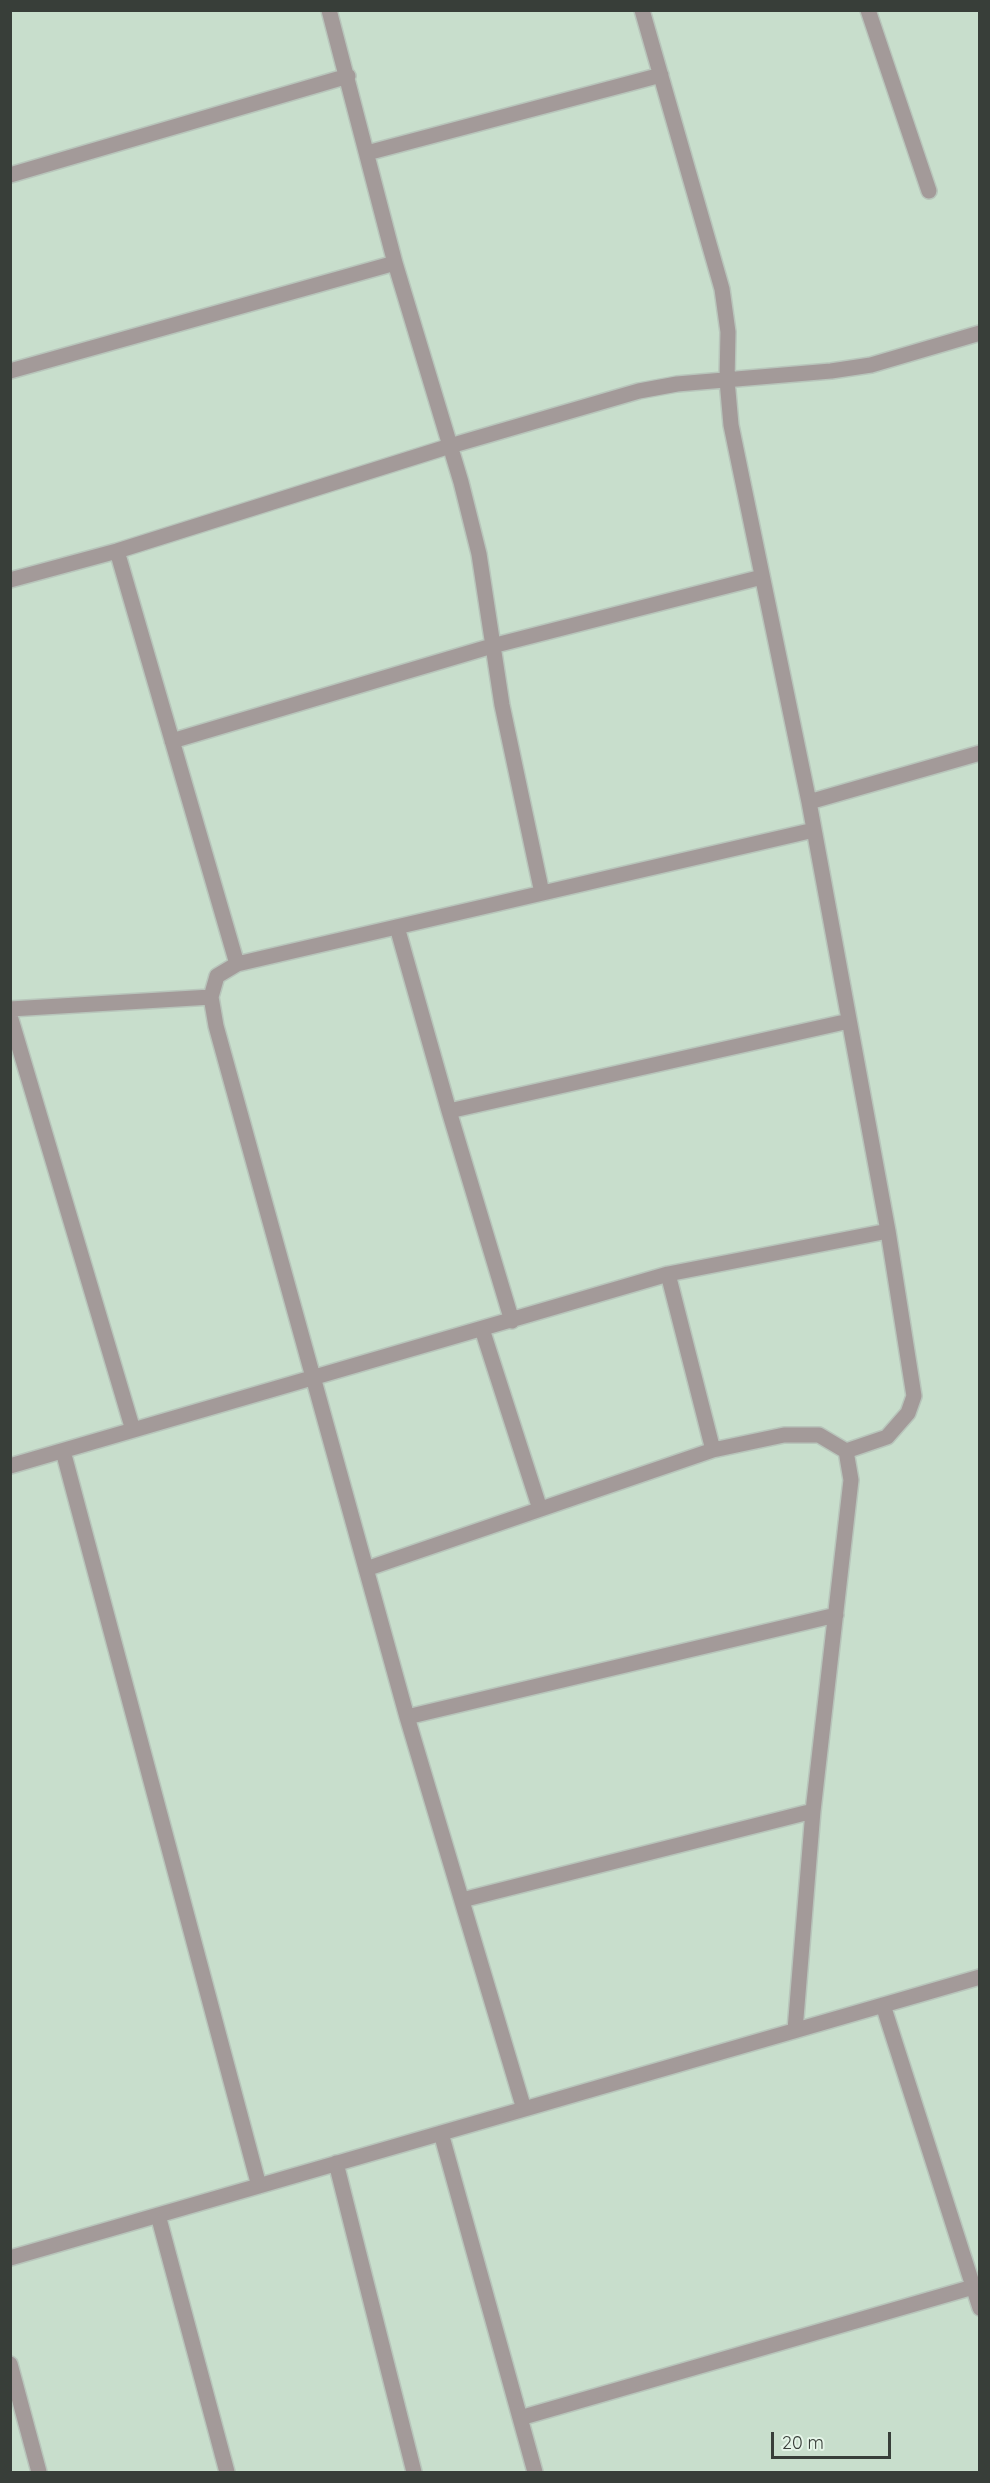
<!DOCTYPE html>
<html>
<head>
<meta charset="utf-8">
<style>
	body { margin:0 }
	#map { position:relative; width:990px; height:2483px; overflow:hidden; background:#d8e7db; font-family:Quicksand,sans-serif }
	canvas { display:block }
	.frame { position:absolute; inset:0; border:12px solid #383e39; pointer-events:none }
	.scale { position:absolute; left:771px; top:2432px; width:120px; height:27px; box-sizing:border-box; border:3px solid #383e39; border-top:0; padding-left:8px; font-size:18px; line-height:21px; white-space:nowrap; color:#383e39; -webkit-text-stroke:4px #e5f5e8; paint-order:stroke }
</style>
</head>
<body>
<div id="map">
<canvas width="990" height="2483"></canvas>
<div class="frame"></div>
<div class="scale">20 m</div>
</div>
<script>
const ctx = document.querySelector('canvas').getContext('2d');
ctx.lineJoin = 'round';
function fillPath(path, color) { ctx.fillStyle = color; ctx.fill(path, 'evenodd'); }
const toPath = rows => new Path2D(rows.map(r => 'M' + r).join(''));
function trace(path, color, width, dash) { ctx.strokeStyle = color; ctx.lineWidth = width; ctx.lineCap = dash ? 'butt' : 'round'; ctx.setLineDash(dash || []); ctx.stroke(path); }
const built = toPath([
	[11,11,979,11,979,2472,11,2472]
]);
const street = toPath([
	[329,10,395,263,461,482,479,554,502,705,542,893],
	[642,10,722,289,728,332,727,380,731,425,809,802,888,1231,914,1396,908,1413,887,1437,846,1451],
	[868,10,929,191],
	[367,153,661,75],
	[10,175,348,76],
	[10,371,395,263],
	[117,551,237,964],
	[10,580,117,551,450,446,639,391,677,384,831,371,871,365,980,333],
	[172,741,492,646,762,577],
	[809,802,980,753],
	[397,927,449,1111,512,1321],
	[10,1009,211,997],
	[10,1016,133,1430],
	[449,1111,849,1021],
	[668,1274,713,1450],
	[482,1329,540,1509],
	[63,1451,259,2186],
	[10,1466,668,1274,888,1231],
	[366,1569,713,1450,784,1435,819,1435,846,1451,851,1480,813,1811,795,2030],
	[407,1717,836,1615],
	[462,1900,813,1811],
	[883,2005,980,2308],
	[524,2109,407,1717,216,1026,211,997,217,976,237,964,814,830],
	[441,2133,535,2472],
	[336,2163,414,2472],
	[158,2215,227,2472],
	[10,2258,980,1977],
	[10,2364,39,2472],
	[520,2418,980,2285]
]);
fillPath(built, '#c8decc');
trace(street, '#b8c5bb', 18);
trace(street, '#a39a99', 15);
</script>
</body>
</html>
